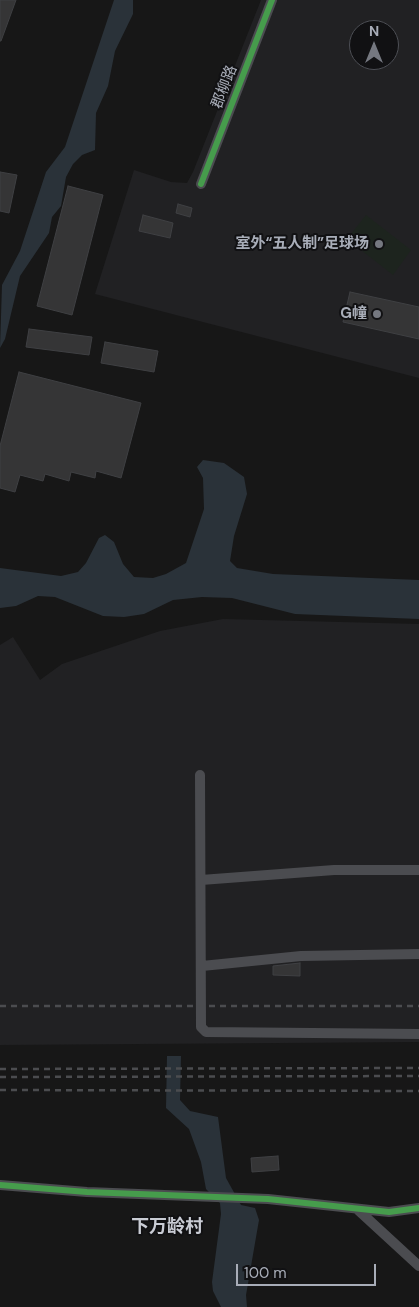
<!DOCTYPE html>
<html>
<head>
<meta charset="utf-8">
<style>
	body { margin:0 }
	#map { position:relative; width:419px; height:1307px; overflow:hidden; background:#171717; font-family:"DM Sans",sans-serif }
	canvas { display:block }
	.north { position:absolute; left:349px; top:20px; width:50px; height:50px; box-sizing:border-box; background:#111113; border:1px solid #4d4f55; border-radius:50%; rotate:0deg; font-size:14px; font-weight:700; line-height:20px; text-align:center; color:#a8adb8 }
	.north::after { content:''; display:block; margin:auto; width:18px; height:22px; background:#757880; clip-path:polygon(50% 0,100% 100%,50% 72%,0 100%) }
	.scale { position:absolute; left:236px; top:1264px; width:140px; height:22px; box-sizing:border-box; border:2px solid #a8adb8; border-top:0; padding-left:6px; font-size:15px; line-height:18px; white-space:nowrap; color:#a8adb8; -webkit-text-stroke:4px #111113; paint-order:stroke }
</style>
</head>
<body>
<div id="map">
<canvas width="419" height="1307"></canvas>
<div class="north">N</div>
<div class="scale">100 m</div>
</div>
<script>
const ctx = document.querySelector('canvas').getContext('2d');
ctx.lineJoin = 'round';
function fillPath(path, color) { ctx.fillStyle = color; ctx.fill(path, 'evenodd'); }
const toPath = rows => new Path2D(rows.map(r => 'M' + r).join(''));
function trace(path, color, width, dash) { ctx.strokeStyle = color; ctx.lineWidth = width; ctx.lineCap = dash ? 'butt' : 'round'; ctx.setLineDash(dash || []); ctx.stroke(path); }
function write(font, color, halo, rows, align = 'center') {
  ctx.font = font + ' "DM Sans","Noto Sans SC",sans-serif'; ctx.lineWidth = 4; ctx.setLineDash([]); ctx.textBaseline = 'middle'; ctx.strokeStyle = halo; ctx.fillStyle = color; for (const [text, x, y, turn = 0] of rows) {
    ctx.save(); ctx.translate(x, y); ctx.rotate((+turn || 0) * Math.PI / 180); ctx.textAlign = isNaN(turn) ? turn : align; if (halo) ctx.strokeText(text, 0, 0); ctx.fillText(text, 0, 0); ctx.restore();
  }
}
const built = toPath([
	[261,0,419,0,419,378,95,294,134,170,171,182,187,183,193,172],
	[359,30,389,30,389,60,359,60],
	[223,619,419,624,419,1042,0,1045,0,645,13,637,40,680,62,664,160,631]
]);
const green = toPath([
	[366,215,411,250,393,275,347,239]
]);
const water = toPath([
	[114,0,133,0,133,14,115,51,108,86,96,113,95,150,82,155,73,164,66,177,61,206,52,217,49,233,20,276,5,339,0,348,2,285,20,251,46,172,65,147],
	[203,460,224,463,244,477,247,494,234,536,230,561,237,568,273,574,419,580,419,619,295,614,232,598,202,597,173,600,144,614,124,617,103,616,55,597,38,596,16,606,0,608,0,568,61,576,78,572,86,563,99,538,105,535,114,542,123,564,134,577,153,578,166,574,186,563,204,509,203,478,197,467],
	[167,1056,181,1056,180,1100,190,1111,218,1117,226,1178,241,1205,255,1208,259,1220,246,1295,247,1307,221,1307,213,1291,212,1282,221,1214,220,1203,206,1189,201,1162,189,1129,166,1108]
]);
const building = toPath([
	[0,0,16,0,1,41,0,41,0,0],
	[0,172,17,175,9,213,0,211,0,172],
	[68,186,103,195,72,315,37,306,68,186],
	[178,204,192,208,190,217,176,213,178,204],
	[143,215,173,223,170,238,139,231,143,215],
	[350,292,419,307,419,339,343,322,350,292],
	[29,329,92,337,89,355,26,347,29,329],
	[105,342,158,351,154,372,101,363,105,342],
	[19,372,141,403,121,478,96,471,95,478,71,472,69,481,45,474,43,481,20,475,15,492,0,488,0,446,19,372],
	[300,963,300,976,273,975,273,966,300,963],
	[278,1156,279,1170,252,1172,251,1158,278,1156]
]);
const minor = toPath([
	[201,184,272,0],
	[200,775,201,1027,206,1032,419,1034],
	[201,880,334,870,419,870],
	[202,966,301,956,419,954],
	[0,1185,87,1192,268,1199,389,1212,419,1208],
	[357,1209,419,1266]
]);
const rail = toPath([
	[0,1006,419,1006],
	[0,1069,419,1068],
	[0,1077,419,1076],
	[0,1090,419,1091]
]);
const cycleway = toPath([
	[201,184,272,0],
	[0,1185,87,1192,268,1199,389,1212,419,1208]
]);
const markers = [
	[379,244,5,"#757880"],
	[377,314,5,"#757880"]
];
const streetNames = [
	["郡柳路",225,87,-69]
];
const poiNames = [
	["室外“五人制”足球场",369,244],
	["G幢",367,314]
];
const quarterNames = [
	["下万龄村",167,1227]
];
fillPath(built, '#212123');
fillPath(green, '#1d241e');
fillPath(water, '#2a3239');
fillPath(building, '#353536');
trace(building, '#3f4043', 1);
trace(minor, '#4b4c50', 10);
trace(rail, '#4b4c4f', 2.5, [6, 5]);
trace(cycleway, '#469c4c', 6);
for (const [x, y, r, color] of markers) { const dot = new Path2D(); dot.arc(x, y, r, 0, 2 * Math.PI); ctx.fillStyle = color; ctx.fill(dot); trace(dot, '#111113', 2); }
write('15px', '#a8adb8', '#111113', streetNames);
write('bold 15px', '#a8adb8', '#111113', poiNames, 'right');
write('bold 18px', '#c9ccd4', '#111113', quarterNames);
</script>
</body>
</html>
